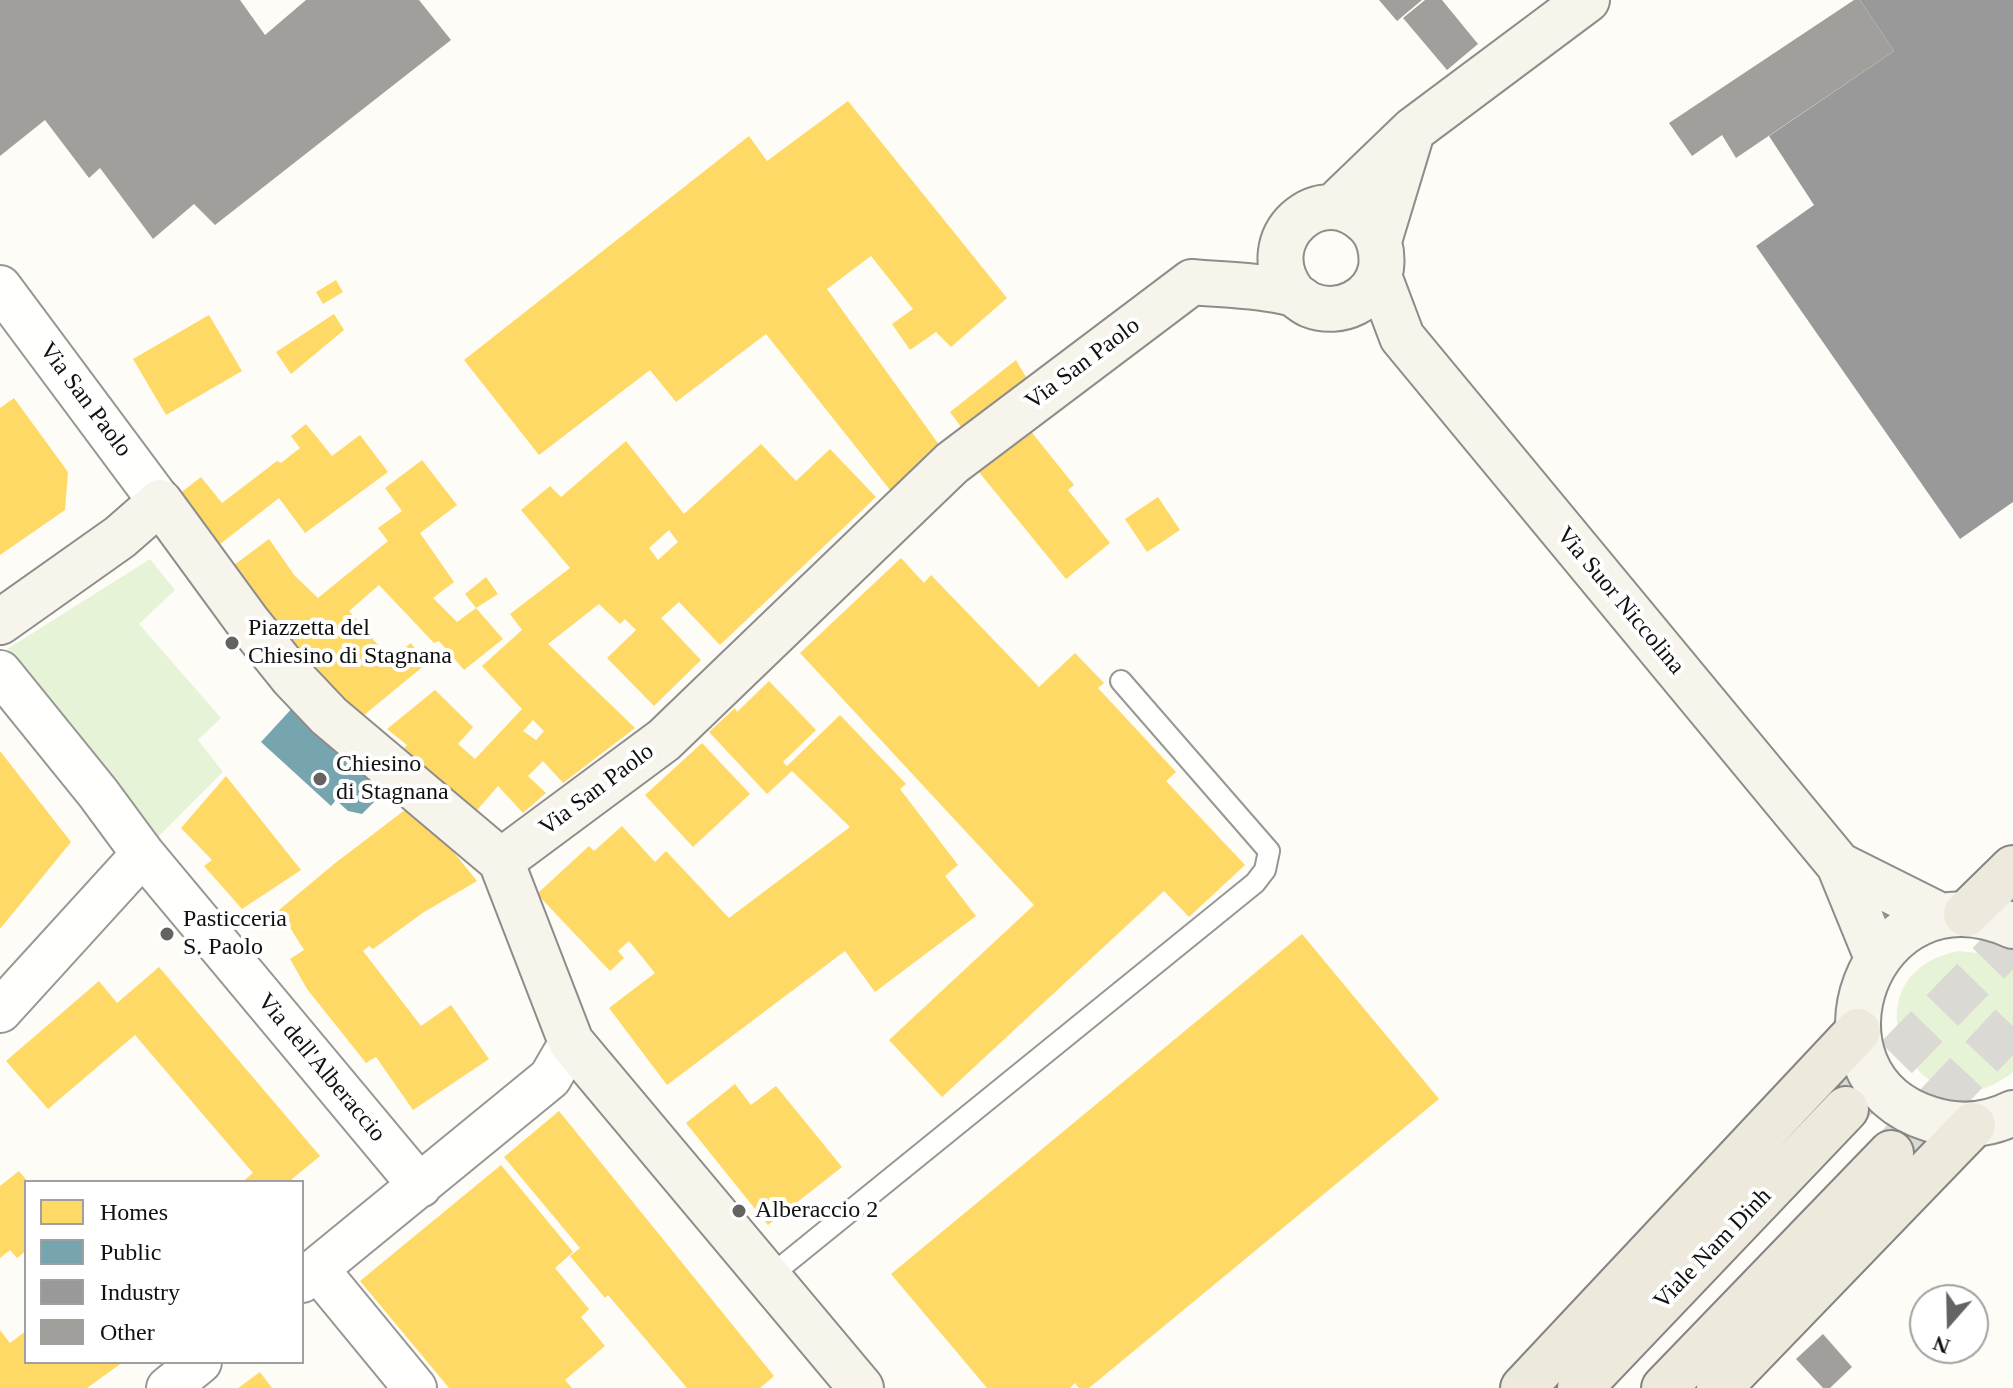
<!DOCTYPE html>
<html>
<head>
<meta charset="utf-8">
<style>
	body { margin:0 }
	#map { position:relative; width:2013px; height:1388px; overflow:hidden; background:#fdfcf7; font-family:"Times New Roman",serif }
	canvas { display:block }
	.legend { position:absolute; left:24px; top:1180px; width:280px; height:184px; box-sizing:border-box; background:#fff; border:2px solid #a0a0a0; margin:0; padding:10px 14px; list-style:none; font-size:24px; color:#111 }
	.legend li { display:flex; align-items:center; gap:16px; height:40px }
	.legend b { width:40px; border:2px solid #a0a0a0 }
	.north { position:absolute; left:1909px; top:1284px; width:80px; height:80px; box-sizing:border-box; background:#fff; border:2px solid #a0a0a0; border-radius:50%; rotate:200deg; font-size:22px; font-weight:700; line-height:32px; text-align:center; color:#111 }
	.north::after { content:''; display:block; margin:auto; width:28px; height:36px; background:#646362; clip-path:polygon(50% 0,100% 100%,50% 72%,0 100%) }
</style>
</head>
<body>
<div id="map">
<canvas width="2013" height="1388"></canvas>
<ul class="legend">
<li><b style="height:22px;background:#ffd966"></b>Homes</li>
<li><b style="height:22px;background:#76a5af"></b>Public</li>
<li><b style="height:22px;background:#999"></b>Industry</li>
<li><b style="height:22px;background:#a19f9c"></b>Other</li>
</ul>
<div class="north">N</div>
</div>
<script>
const context = document.querySelector('canvas').getContext('2d');
context.lineJoin = 'round';
function fillPath(path, color) { context.fillStyle = color; context.fill(path, 'evenodd'); }
function strokePath(path, color, width, dash) { context.strokeStyle = color; context.lineWidth = width; context.lineCap = dash ? 'butt' : 'round'; context.setLineDash(dash || []); context.stroke(path); }
function label(font, color, halo, rows, align = 'center') {
  context.font = font + ' "Times New Roman",serif'; context.lineWidth = 8; context.setLineDash([]); context.textBaseline = 'middle'; context.strokeStyle = halo; context.fillStyle = color; for (const [text, x, y, turn = 0] of rows) {
    context.save(); context.translate(x, y); context.rotate((+turn || 0) * Math.PI / 180); context.textAlign = isNaN(turn) ? turn : align; if (halo) context.strokeText(text, 0, 0); context.fillText(text, 0, 0); context.restore();
  }
}
fillPath(new Path2D(`
	M150,559L175,590L139,624L221,718L198,740L223,772L157,838L1,653Z
	M1959,951L1985,954L2013,970V1072C1918,1149 1836,974 1959,951Z`), '#e7f3d7');
fillPath(new Path2D(`
	M848,101L1007,298L951,347L936,332L910,350L892,324L913,309L871,256L827,289L945,453L894,495L766,334L676,402L650,370L539,455L464,360L749,136L767,161Z
	M336,280L343,292L323,304L316,292Z
	M334,314L344,330L291,374L276,352Z
	M209,315L242,371L166,415L133,359Z
	M1016,360L1030,384L966,434L950,412Z
	M14,398L68,472L65,510L0,555V408Z
	M1021,419L1074,485L1068,490L1110,543L1066,579L970,461Z
	M306,424L332,456L360,435L388,472L305,533L279,498L210,552L170,501L201,477L222,503L277,461L281,463L300,448L291,436Z
	M626,441L684,514L761,444L796,481L830,449L876,497L720,645L679,602L661,618L701,660L654,706L607,658L636,630L625,619L620,624L599,604L548,644L635,728L563,783L543,761L528,776L546,793L523,813L498,786L471,817L426,777L431,773L404,748L407,745L387,729L435,690L473,727L458,744L475,759L522,709L482,666L522,630L510,614L570,568L521,510L550,486L561,497ZM669,530L678,542L658,560L649,548ZM533,720L544,731L536,740L523,731Z
	M422,460L457,505L420,533L454,582L433,598L457,622L476,608L503,639L464,670L439,641L434,643L379,585L349,611L390,659L411,643L426,664L352,725L222,574L269,539L295,576L318,598L388,541L378,528L402,511L385,488Z
	M1158,497L1180,530L1147,552L1125,519Z
	M901,558L924,583L931,575L1039,687L1075,653L1104,683L1098,688L1176,772L1166,781L1245,865L1189,917L1164,891L942,1097L889,1040L1034,905L800,653Z
	M486,577L498,594L476,608L465,594Z
	M769,681L816,730L783,762L787,766L840,715L906,784L900,789L958,865L945,876L976,916L875,992L845,951L667,1085L609,1008L655,973L629,941L618,951L624,958L610,971L537,894L589,846L594,851L622,826L655,862L666,851L729,918L850,827L792,771L767,794L709,732L735,708L737,712Z
	M702,743L750,794L693,847L645,795Z
	M0,751L71,842L0,929Z
	M226,776L301,870L242,909L204,866L212,860L181,828Z
	M414,803L477,881L424,912L373,949L369,946L363,951L421,1026L451,1005L489,1059L413,1110L376,1057L366,1063L307,989L290,959L304,950L279,910L334,864Z
	M1302,934L1439,1099L1089,1388H1079L1075,1383L1070,1388H987L891,1274Z
	M159,967L320,1156L292,1179L295,1182H242L253,1173L135,1035L48,1109L6,1061L99,981L117,1003Z
	M735,1084L751,1105L776,1086L842,1167L768,1225L686,1123Z
	M559,1111L774,1376L760,1388H687L608,1295L605,1298L570,1256L580,1248L504,1157Z
	M501,1165L573,1252L555,1268L589,1309L581,1317L605,1346L565,1380L572,1388H449L360,1281Z
	M19,1171L28,1182H26V1251L17,1258L10,1250L0,1258V1186Z
	M0,1330L10,1343L26,1331V1362H123L87,1388H0Z
	M260,1372L272,1388H238Z`), '#ffd966');
fillPath(new Path2D(`
	M295,705L378,781L382,794L362,814L348,811L336,800L331,806L261,742Z`), '#76a5af');
fillPath(new Path2D(`
	M1860,0H2013V502L1960,539L1756,246L1814,205L1769,136L1894,51Z`), '#999');
fillPath(new Path2D(`
	M0,0H240L265,35L306,0H419L451,40L215,225L194,204L153,239L100,168L89,178L45,120L0,156Z
	M1379,0H1422L1397,21Z
	M1425,0H1442L1478,44L1447,70L1403,18Z
	M1854,0H1860L1894,51L1736,158L1722,135L1692,156L1669,123Z
	M1823,1334L1852,1367L1830,1388H1823L1796,1359Z`), '#a19f9c');
strokePath(new Path2D(`
	M1850,1105L2013,938
	M1891,1153L2013,1023`), '#dad9d4', 44, [44, 22]);
const lane = new Path2D(`
	M769,1277L1255,883L1265,870L1269,851L1121,681`);
const street = new Path2D(`
	M0,287L160,502
	M0,672L98,793L143,854L420,1186
	M0,1011L143,854
	M317,1269L415,1388
	M302,1281L550,1078L571,1042
	M168,1388L200,1362`);
const secondary = new Path2D(`
	M1333,207L1413,130L1587,0
	M1379,241L1412,132
	M1379,276L1402,337L1839,865L1877,958
	M0,622L120,537L160,502L247,621L292,677L329,716L501,861L571,1042L861,1388
	M501,861L664,740L952,463L1192,282C1224,285 1259,285 1290,293C1297,295 1303,302 1310,305C1340,317 1375,300 1381,268C1383,252 1379,234 1367,223C1321,177 1252,239 1293,293
	M1839,865L1941,916
	M2013,926C1867,862 1794,1077 1930,1119C1958,1128 1987,1126 2013,1113`);
const primary = new Path2D(`
	M1966,914L2013,868
	M1523,1388L1858,1031
	M1580,1388L1846,1109
	M1664,1388L1891,1153
	M1719,1388L1973,1125`);
strokePath(lane, '#979795', 24);
strokePath(street, '#979795', 46);
strokePath(secondary, '#8e8d8b', 48);
strokePath(primary, '#858482', 48);
strokePath(lane, '#fffffe', 20);
strokePath(street, '#fffffe', 42);
strokePath(secondary, '#f6f4eb', 44);
strokePath(primary, '#ede9dc', 44);
for (const [x, y, r, color] of [
	[232,643,8,"#646362"],
	[320,779,8,"#646362"],
	[167,934,8,"#646362"],
	[739,1211,8,"#646362"]
]) { const dot = new Path2D(); dot.arc(x, y, r, 0, 2 * Math.PI); context.fillStyle = color; context.fill(dot); strokePath(dot, '#fff', 3); }
label('24px', '#111', '#fff', [
	["Via San Paolo",1083,364,-37],
	["Via San Paolo",85,400,53],
	["Via Suor Niccolina",1620,601,50],
	["Via San Paolo",597,790,-37],
	["Via dell'Alberaccio",321,1068,50],
	["Viale Nam Dinh",1713,1249,-46]
]);
label('24px', '#111', '#fff', [
	["Piazzetta del",248,629],
	["Chiesino di Stagnana",248,657],
	["Chiesino",336,765],
	["di Stagnana",336,793],
	["Pasticceria",183,920],
	["S. Paolo",183,948],
	["Alberaccio 2",755,1211]
], 'left');
</script>
</body>
</html>
